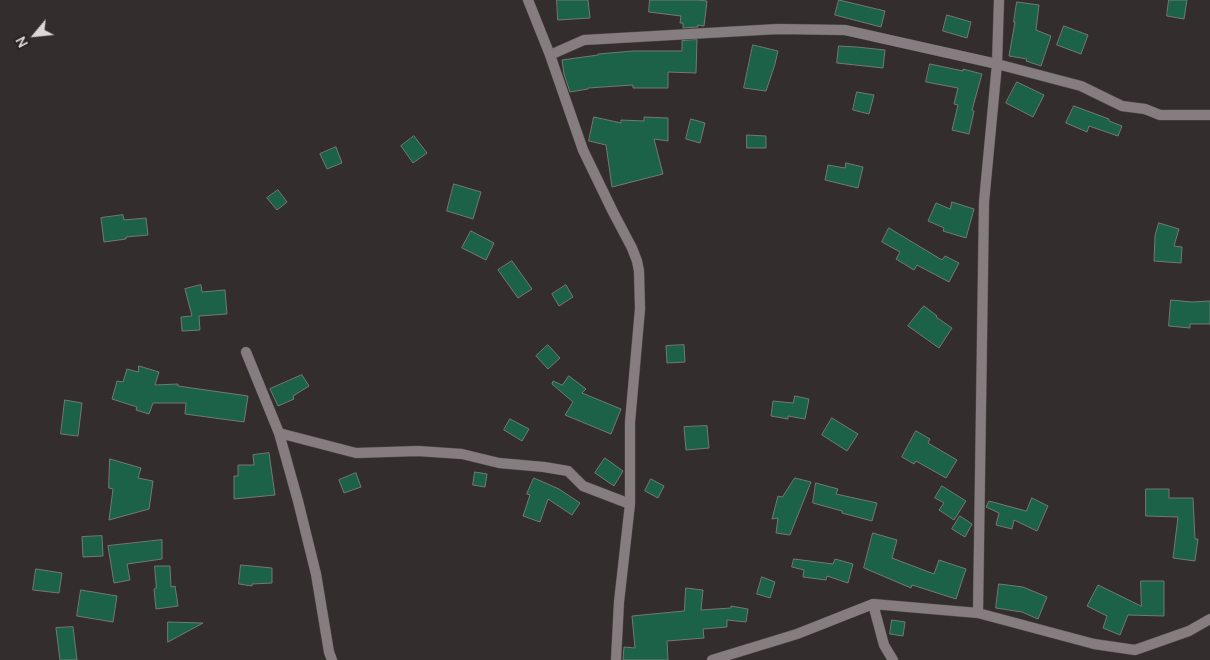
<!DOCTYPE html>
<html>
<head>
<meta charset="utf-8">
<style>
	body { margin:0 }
	#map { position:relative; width:1210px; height:660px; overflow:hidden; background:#342d2e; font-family:Manrope,sans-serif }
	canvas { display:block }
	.north { position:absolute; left:10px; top:10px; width:50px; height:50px; -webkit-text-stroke:4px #2a2325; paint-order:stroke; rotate:242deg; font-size:14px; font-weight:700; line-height:20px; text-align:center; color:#dcd8d9 }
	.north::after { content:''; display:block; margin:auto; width:18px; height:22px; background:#dcd8d9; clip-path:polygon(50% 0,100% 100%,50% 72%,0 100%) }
</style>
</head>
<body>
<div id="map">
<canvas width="1210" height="660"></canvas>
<div class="north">N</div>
</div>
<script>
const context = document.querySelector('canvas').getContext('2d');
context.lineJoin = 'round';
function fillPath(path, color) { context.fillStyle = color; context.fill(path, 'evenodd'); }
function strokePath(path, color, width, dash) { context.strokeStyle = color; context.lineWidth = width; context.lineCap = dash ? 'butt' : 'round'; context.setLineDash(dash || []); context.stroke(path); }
const building = new Path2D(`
	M557,0H588L590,18L558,20Z
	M650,0H697L707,1L704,26L698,25V27L683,28V23H680L681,16L649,12Z
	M839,0L885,11L881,27L835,15Z
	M1169,0H1187L1184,19L1167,16Z
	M1017,2L1039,5L1036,30L1051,36L1041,66L1026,61L1027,59L1009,56L1015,22H1014Z
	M947,15L971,22L967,38L943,31Z
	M1064,26L1088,35L1081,54L1057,45Z
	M697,40L696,73L668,72V88H633V85L588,88V89L570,92L564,74L562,60L598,55V54L633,51H682V41Z
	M753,45L778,51L775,64L766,91L744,88Z
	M839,46L857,47L885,50L883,68L837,63Z
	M930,64L963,71V69L982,74L972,110L974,111L969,134L952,130L958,105L954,104L958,88L926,82Z
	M1017,82L1044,95L1033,117L1006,103Z
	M857,92L874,95L869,114L853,110Z
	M1074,106L1109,119V121L1122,126L1118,136L1089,126L1087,132L1066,123Z
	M594,117L621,123V120L644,121V117L668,118V141L654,139L663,174L612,187L606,145L589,141Z
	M691,119L705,123L700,143L686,139Z
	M747,135L766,136V148H747Z
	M414,136L427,153L413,163L401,146Z
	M336,147L342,163L327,169L320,154Z
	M846,163L863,167L858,188L825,180L828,165L845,168Z
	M454,184L481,192L473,219L447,211Z
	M278,190L287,202L277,210L267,198Z
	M952,202L974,209L966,238L943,231L944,228L928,221L936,203L950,209Z
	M123,215L124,220L146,218L148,235L126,237V239L104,242L101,218Z
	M1159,223L1179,229L1174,246L1182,247L1181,263L1154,261L1155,236Z
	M889,228L942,260L945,256L959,263L949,282L917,265L914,270L896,259L900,252L882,242Z
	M471,231L494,243L486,260L462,248Z
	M512,261L532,289L518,298L498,270Z
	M201,285L202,292L225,290L227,314L199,316L200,330L182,331L181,317L192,316L185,289Z
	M566,285L573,297L559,306L552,294Z
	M1171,300L1192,302L1210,301V324H1190V328L1169,326Z
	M924,306L937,316L936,317L952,328L939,348L908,326Z
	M548,345L560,358L548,369L536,356Z
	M684,345L685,362L667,363L666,346Z
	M139,366L159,372L155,385L178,384V386L248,396L244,422L185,414L186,403H153L149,414L136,410L137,407L112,399L117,381L123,382L127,369L138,372Z
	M302,375L309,386L293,396L294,399L278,406L270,389Z
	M569,376L586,389L582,393L621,409L611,434L565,415L573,402L552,384L553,381L562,385Z
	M795,396L809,399L805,419L788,416V419L771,416L773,401L793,403Z
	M65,400L82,403L78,436L61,434Z
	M832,418L858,434L847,451L822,435Z
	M510,419L529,429L522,441L504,430Z
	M707,426L709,448L686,450L684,427Z
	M916,431L930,439L928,443L957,460L946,478L916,461L914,464L902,457Z
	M269,453L275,495L234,499V476H238V465H254L253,455Z
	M605,458L623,471L614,486L595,473Z
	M110,459L141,468L138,478L153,481L149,509L109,520L113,489L109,488Z
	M475,472L487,474L485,487L473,485Z
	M356,473L361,487L344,493L339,480Z
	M534,478L559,489L580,503L572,515L548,499L540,522L523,516L530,495L527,494Z
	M795,478L811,482L790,535L776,533L778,518L772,519L778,496L782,497Z
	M651,479L664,486L658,498L645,491Z
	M816,483L838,489L836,494L877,503L872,521L842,513V511L813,503Z
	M942,486L966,501L954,520L939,510L944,503L935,498Z
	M1146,489H1169V498H1193L1195,539H1198L1195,561L1173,558L1178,517L1146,516Z
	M1032,498L1048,506L1037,531L1014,520L1012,529L996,525L999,513L986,507L989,501L1026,511Z
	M960,516L972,524L965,537L952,529Z
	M873,533L897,540L892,558L934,574L939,560L966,569L956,599L912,585L911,588L864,568Z
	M102,536L103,556L83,557L82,537Z
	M162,540V559L127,564L130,580L114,583L108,546Z
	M794,559L833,564L835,559L853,564L848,583L827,576L826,580L803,577L804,570L792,567Z
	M241,565L272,568V583L252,584V586L239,584Z
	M155,566H170L171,587L175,586L178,606L156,609L154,589L156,588Z
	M36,569L62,573L59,593L33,590Z
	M762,577L775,582L770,598L757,594Z
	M1141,581H1164V616L1128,615L1120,635L1103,628L1107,616L1087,606L1098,585L1141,606Z
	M999,584L1023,587L1047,597L1038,619L1022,612L996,608Z
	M686,588L703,590L701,610L731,608V606L748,609L746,622L727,620V627L703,629L704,638L667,641L668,660H623L624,647L635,648L632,616L684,611Z
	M81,590L117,596L113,622L77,616Z
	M892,620L905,622L903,636L890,634Z
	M168,622L203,623L168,642Z
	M73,627L77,660H60L56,628Z`);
fillPath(building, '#1c6249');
strokePath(building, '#727975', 1);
const street = new Path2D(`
	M528,0L550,55L583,150L613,212L632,248L637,261L639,271L640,309L630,422V504L619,602L616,660
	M550,55L584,40L778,29L845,30L997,64L1081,86L1122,106L1145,109L1160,115H1210
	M246,352L279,433L298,501L316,574L329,652L332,660
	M279,433L356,453L418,451L462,454L499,463L544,467L568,471L583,486L630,504
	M873,604L884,645L893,660
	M978,613L984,202L997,64L999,0
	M712,660L797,634L873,604L978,613L1094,644L1135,650L1189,631L1210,619`);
strokePath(street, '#514c4d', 11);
strokePath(street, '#857d7f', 10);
</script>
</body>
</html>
